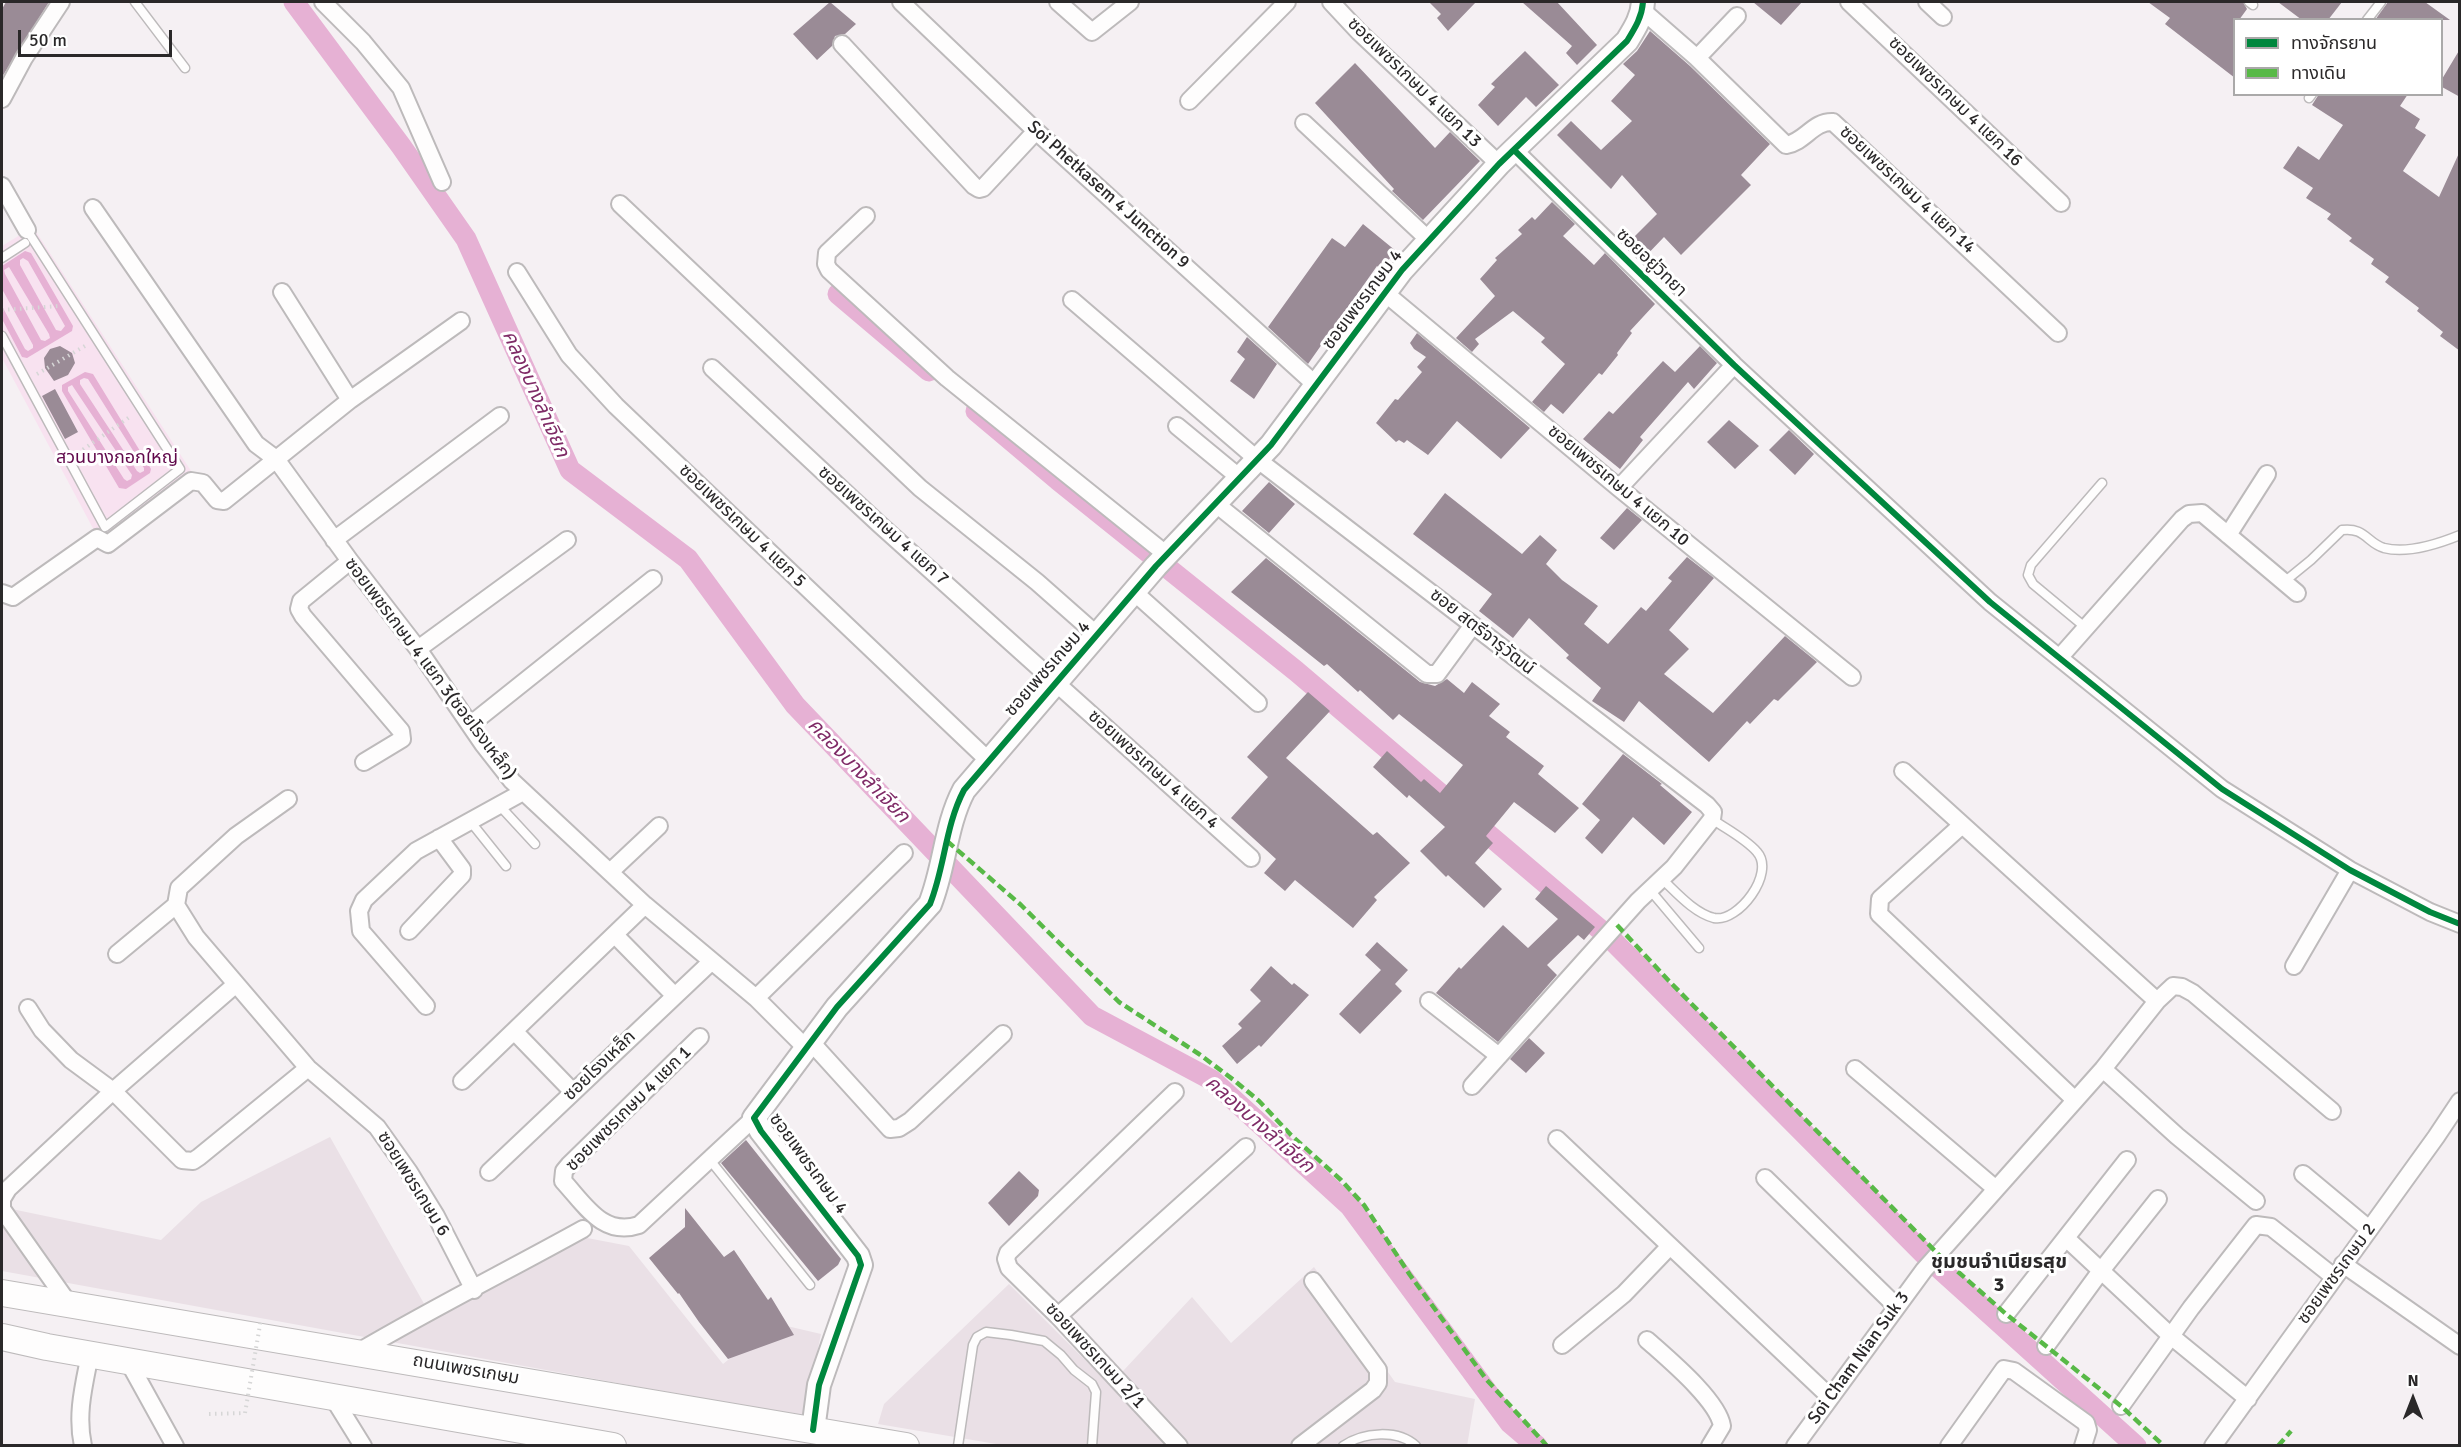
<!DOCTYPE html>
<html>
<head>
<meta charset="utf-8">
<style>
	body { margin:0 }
	#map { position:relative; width:2461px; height:1447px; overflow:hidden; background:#f5f0f3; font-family:Signika,"Noto Sans Thai",sans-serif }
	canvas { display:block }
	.frame { position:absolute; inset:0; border:3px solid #2a2829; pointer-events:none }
	.legend { position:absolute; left:2233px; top:18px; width:210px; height:78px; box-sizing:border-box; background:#fff; border:2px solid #aaa9a9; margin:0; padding:8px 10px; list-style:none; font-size:18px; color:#2a2829 }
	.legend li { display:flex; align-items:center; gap:12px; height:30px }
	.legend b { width:30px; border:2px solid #aaa9a9 }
	.north { position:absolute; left:2383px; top:1369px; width:60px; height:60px; -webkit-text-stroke:4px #fff; paint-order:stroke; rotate:0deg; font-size:16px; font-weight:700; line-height:24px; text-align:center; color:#2a2829 }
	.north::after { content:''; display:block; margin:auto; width:21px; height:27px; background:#2a2829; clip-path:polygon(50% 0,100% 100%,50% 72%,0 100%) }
	.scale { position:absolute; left:18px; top:30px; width:154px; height:27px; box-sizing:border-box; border:3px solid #2a2829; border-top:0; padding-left:8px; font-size:18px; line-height:21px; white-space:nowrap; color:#2a2829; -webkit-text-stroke:4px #fff; paint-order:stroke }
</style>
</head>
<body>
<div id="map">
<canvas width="2461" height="1447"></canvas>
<div class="frame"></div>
<ul class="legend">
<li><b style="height:8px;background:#00873e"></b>ทางจักรยาน</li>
<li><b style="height:8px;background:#58b947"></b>ทางเดิน</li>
</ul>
<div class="north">N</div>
<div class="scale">50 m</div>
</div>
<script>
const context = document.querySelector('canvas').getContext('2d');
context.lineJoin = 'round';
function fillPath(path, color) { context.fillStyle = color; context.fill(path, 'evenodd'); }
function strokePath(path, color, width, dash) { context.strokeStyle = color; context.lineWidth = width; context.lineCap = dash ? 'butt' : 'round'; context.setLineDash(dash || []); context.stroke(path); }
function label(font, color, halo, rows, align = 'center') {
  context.font = font + ' Signika,"Noto Sans Thai",sans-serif'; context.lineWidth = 6; context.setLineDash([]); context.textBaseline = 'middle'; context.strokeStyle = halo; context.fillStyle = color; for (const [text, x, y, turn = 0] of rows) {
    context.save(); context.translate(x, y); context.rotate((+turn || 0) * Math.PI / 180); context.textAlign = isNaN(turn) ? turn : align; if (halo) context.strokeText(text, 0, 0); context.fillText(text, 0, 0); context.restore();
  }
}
fillPath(new Path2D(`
	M330,1137L431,1316L582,1237L629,1246L723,1364L774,1323L821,1334L804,1417L2,1271V1207L161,1240L201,1202Z
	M1314,1267L1395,1382L1475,1399L1467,1446H1008L878,1424L884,1404L1009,1284L1110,1385L1192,1297L1231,1343Z`), '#eae0e6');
fillPath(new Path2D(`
	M33,227L193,474L109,537L96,534L2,358V246Z`), '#f8e2f0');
fillPath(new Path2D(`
	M25,251L31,253L73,326L72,331L27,358L22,357L2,319V306L25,349L28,351L33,348V345L2,289V266ZM23,258L28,261L65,326L61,331L56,330L20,265V260ZM9,267L49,334L50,338L45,341L41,340L5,274L4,270Z
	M85,372L93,374L151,469L150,473L126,489L119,488L62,391V385ZM84,378L88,379L144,468V471L140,473L137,471L80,384V380ZM72,385L132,475L131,479L127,481L124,479L68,391V387Z`), '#e6b1d4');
strokePath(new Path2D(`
	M294,2L401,146L466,239L570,470L688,559L795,705L1092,1016L1212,1080L1350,1206L1510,1423L1537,1446
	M838,294L929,371
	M976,411L1058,480L1296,671L1610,938L1931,1261L2136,1446`), '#e6b1d4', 21);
fillPath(new Path2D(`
	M6,2H49L2,77V9Z
	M830,2L856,24L845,34L835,36L832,46L817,60L793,34Z
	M1429,2H1476L1448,31L1437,18L1441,14Z
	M1522,2H1557L1597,45L1577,65L1566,53L1572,46Z
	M1753,2H1802L1781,25Z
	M2148,2H2243L2247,9L2239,20H2235V78L2165,24L2170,18Z
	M2278,2H2342L2328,20H2302Z
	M2388,2H2425L2450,20H2375Z
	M1650,31L1690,66L1770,144L1741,175L1751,185L1681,255L1664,237L1642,260L1626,245L1657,214L1622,175L1611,189L1557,135L1571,121L1601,150L1632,121L1611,101L1635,75L1623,64L1637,51Z
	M2460,49V97L2442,87V79Z
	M1525,51L1559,85L1536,107L1526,97L1498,126L1478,105L1495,87L1491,84Z
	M1355,63L1435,148L1450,132L1480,161L1423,220L1392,191L1394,189L1315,103Z
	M2319,94H2408L2400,106L2420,119L2415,128L2426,135L2403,171L2439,197L2460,151V351L2440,336L2443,332L2417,311L2419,308L2385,282L2389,277L2371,264L2374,259L2349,241L2352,238L2327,219L2331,214L2306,198L2313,188L2283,168L2298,146L2319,160L2343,125L2312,105Z
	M1552,202L1575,224L1563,236L1594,265L1605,253L1655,304L1630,331L1632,333L1617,353L1618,355L1602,375L1599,373L1563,414L1551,404L1544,412L1532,402L1565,364L1541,342L1545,338L1513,311L1475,339L1479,344L1472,352L1456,338L1495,296L1480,279L1497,260L1495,258L1522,234L1518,230L1532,217L1535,220Z
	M1363,224L1396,251L1381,269L1377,266L1308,364L1268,327L1332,238L1345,247Z
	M1417,333L1530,428L1501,459L1457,421L1428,455L1407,440L1404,443L1399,440L1396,442L1376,423L1395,399L1398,400L1422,372L1417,367L1426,357L1414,349L1410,343Z
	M1247,337L1277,364L1254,399L1230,381L1245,359L1237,352Z
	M60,346L72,353L75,363L68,375L54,381L45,368L44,358L50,349Z
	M1700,346L1717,363L1694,389L1688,382L1640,437L1643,440L1620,469L1583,439L1609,411L1613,414L1663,361L1675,372Z
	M55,389L78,432L65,439L42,396Z
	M1729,420L1759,446L1735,469L1707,442Z
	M1789,430L1814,454L1795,475L1769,450Z
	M1269,482L1295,504L1269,533L1242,511Z
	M1445,493L1522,554L1540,535L1557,550L1546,564L1562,580L1598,606L1584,624L1608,644L1641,607L1646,611L1672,581L1668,578L1687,557L1714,578L1669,630L1689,649L1664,674L1713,713L1785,636L1817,662L1778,701L1774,699L1750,724L1747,721L1709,762L1639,701L1624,722L1592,701L1601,688L1566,658L1569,655L1529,618L1513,638L1479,611L1492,594L1413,534Z
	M1627,508L1642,520L1614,550L1600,538Z
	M1266,558L1420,682L1435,686L1447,679L1464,693L1472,682L1500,704L1489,716L1510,732L1506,737L1544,766L1538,774L1579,808L1555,833L1514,802L1486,836L1493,843L1475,863L1502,889L1484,908L1448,875L1446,877L1420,851L1445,827L1409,795L1407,798L1373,767L1387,751L1421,782L1424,779L1440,793L1463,765L1399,714L1393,720L1360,690L1358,692L1327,664L1324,666L1231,592Z
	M1308,692L1330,711L1286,758L1373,835L1377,832L1410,863L1374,897L1377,900L1353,928L1295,880L1285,891L1264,873L1276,859L1231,818L1268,777L1247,757Z
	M1623,754L1662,784L1660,785L1692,812L1664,845L1633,817L1602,854L1585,838L1600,820L1582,804Z
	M1546,886L1595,927L1584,940L1578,935L1547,965L1557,975L1498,1042L1436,993L1459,967L1461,969L1503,925L1528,948L1558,919L1535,899Z
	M1377,942L1408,970L1395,984L1402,991L1360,1034L1339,1014L1381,970L1365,955Z
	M1271,966L1292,985L1294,983L1309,995L1261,1047L1259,1045L1237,1064L1222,1046L1242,1028L1238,1024L1261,1001L1250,990Z
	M1529,1038L1545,1053L1526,1073L1510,1059Z
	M746,1140L841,1259L838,1265L818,1281L721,1163Z
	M1019,1171L1039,1190L1038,1196L1009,1226L988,1203Z
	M685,1208L724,1257L734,1250L768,1300L771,1297L794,1335L728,1359L699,1322L679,1293L678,1294L649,1258L685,1227Z`), '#9a8b96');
const lane = new Path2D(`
	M135,2L185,68
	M2249,2L2253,5
	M2367,20L2381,2
	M2309,98L2312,94
	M2,258L25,243
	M2,336L105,527L180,469L27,230
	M2284,582L2311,560L2342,530C2365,527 2367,543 2384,548C2408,554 2438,544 2460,535
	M2086,628L2033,584L2028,575L2031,565L2102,483
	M499,805L535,844
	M470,821L506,866
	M1662,879C1676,892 1694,913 1714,918C1738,923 1776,873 1757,852C1746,839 1726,829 1712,819
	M1650,890L1699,948
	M710,1160L810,1285
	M958,1446L973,1345L977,1337L986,1332L1011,1335L1044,1341L1061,1355L1074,1370L1092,1384L1096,1392L1092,1446
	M1343,1446C1363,1432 1398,1429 1416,1446`);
const street = new Path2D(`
	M323,2L363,42L401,88L442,182
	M901,2L1036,131L1317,386
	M1058,2L1092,32L1130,2
	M1331,2L1359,32L1499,164
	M1849,2L2061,203
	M1927,2L1943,17
	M1642,10L1697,58L1786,145C1805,142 1813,121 1833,122L2058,333
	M842,44L974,186L979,189L983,188L1036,131
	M1697,58L1737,16
	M2,99L24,58L61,2
	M1189,101L1287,2
	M1304,123L1429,240
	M1514,150L1734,365L1990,602L2222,789L2350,870L2430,912L2460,924
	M2,186L27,230
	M620,204L920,488L1037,582L1097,635
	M93,208L256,444L276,459L350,561L418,649L483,744L512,781L645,905L756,998L807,1049
	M866,216L827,253L826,264L829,270L947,378L1167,555
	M517,272L569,355L616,406L989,761
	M282,292L350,400
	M1385,293L1619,488L1852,677
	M1072,300L1258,460L1707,805L1713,812L1712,819L1674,867L1638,901L1472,1086
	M712,368L879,524L1251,858
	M1177,426L1240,478
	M1619,488L1734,365
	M1216,504L1427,674H1437L1473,625
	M2228,535L2267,474
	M334,540L500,416
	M350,561L301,601L299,609L303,616L401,731L402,739L364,762
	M1134,592L1258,703
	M2,593L13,597L97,538L108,544L191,481L203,483L217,500L224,501L350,400L461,321
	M418,649L567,540
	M2060,657L2182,519L2189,514L2202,513L2297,593
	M470,725L653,579
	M1903,771L2157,1001
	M288,799L236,836L179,888L176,905L196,937L308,1068L377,1127L409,1172L436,1216L474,1290
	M1962,825L1880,899L1879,914L2075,1100
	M610,872L659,826
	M409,931L462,875V869L439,838
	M615,935L674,995
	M117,954L176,905
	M2294,966L2350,870
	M756,998L904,853
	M1429,1001L1499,1056
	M426,1006L361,931L359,911L364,900L416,851L523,792
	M28,1008L42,1030L71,1060L113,1091L182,1160L193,1161L199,1157L308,1068
	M514,1031L573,1092
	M700,1037L569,1165L564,1171L563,1181C585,1205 603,1237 639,1225L754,1118
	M811,1042L890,1129L899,1128L910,1121L1003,1034
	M1855,1069L1996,1189
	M2103,1069L2177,1136L2256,1201
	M462,1081L645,905
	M1175,1092L1008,1253L1006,1259L1009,1268L1058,1316L1179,1446
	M1557,1139L1830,1397
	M489,1172L712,961
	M2303,1174L2369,1229
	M1765,1178L1897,1307
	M2066,1238L2171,1336L2248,1399
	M2343,1264L2460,1346
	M69,1304L2,1209V1199L8,1189L113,1091L235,985
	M2006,1314L2127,1160
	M1058,1316L1246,1147
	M1647,1340C1667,1358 1718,1400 1722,1426L1710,1446
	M1562,1345L1624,1294L1670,1246
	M2046,1346L2100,1272L2158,1199
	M360,1351C433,1308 509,1270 583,1229
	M128,1361L175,1446
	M332,1396L363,1446
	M2121,1406L2191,1308L2256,1225L2271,1227L2334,1277
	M83,1446C76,1414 84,1385 90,1354
	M1300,1446L1373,1390L1378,1383V1370L1313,1281
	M1795,1446L1924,1270L2103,1069L2157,1001L2173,986L2182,987L2193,993L2332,1111
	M1949,1446L2004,1369L2014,1371L2086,1423L2088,1430L2083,1446
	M2213,1446L2436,1137L2460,1101`);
const secondary = new Path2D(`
	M813,1430L819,1385L861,1265L858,1256L761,1131L754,1118L837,1007L930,904C945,867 945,826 964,790L1156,566L1271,445L1402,270L1499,164L1627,41C1635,28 1642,17 1643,2`);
const primary = new Path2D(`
	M2,1293L906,1446
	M2,1337L47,1347L613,1446`);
strokePath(lane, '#bdbabb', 11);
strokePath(street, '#bdbabb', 20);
strokePath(secondary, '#bdbabb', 26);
strokePath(primary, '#bdbabb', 28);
strokePath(new Path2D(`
	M2,310L59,306
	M37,374L85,346
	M78,453L131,416
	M209,1414L245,1413`), '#d6d6d6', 4, [1.5, 4.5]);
strokePath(lane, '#fefdfd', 8);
strokePath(street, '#fefdfd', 16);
strokePath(secondary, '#fefdfd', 22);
strokePath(primary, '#fefdfd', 26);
strokePath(new Path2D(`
	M245,1413L261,1319`), '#d6d6d6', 4, [1.5, 4.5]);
strokePath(new Path2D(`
	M947,841L1021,905L1119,1002L1199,1054L1235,1081L1259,1101L1291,1135L1341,1180L1364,1205L1410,1275L1486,1379L1547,1446
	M1617,925L1669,981L1939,1255L2006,1314L2121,1406L2164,1446
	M2278,1446L2291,1431`), '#58b947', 4.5, [9, 4.5]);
strokePath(new Path2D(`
	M1514,150L1734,365L1990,602L2222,789L2350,870L2430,912L2460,924
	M813,1430L819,1385L861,1265L858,1256L761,1131L754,1118L837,1007L930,904C945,867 945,826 964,790L1156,566L1271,445L1402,270L1499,164L1627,41C1635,28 1642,17 1643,2`), '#00873e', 6);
label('18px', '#2a2829', '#fff', [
	["ซอยเพชรเกษม 4 แยก 13",1414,83,44],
	["ซอยเพชรเกษม 4 แยก 16",1955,102,44],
	["ซอยเพชรเกษม 4 แยก 14",1907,190,43],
	["Soi Phetkasem 4 Junction 9",1108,195,42],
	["ซอยอยู่วิทยา",1651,263,44],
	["ซอยเพชรเกษม 4",1363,300,-53],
	["ซอยเพชรเกษม 4 แยก 10",1618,486,40],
	["ซอยเพชรเกษม 4 แยก 5",742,526,44],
	["ซอยเพชรเกษม 4 แยก 7",883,526,42],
	["ซอย สตรีจารุวัฒน์",1482,632,38],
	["ซอยเพชรเกษม 4 แยก 3(ซอยโรงเหล็ก)",430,669,53],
	["ซอยเพชรเกษม 4",1048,669,-49],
	["ซอยเพชรเกษม 4 แยก 4",1153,770,42],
	["ซอยโรงเหล็ก",600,1066,-44],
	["ซอยเพชรเกษม 4 แยก 1",629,1109,-45],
	["ซอยเพชรเกษม 4",808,1164,54],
	["ซอยเพชรเกษม 6",413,1184,58],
	["ซอยเพชรเกษม 2",2337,1274,-54],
	["ซอยเพชรเกษม 2/1",1095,1356,47],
	["Soi Cham Nian Suk 3",1859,1358,-54],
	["ถนนเพชรเกษม",466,1370,10]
]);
label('18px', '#60084b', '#fff', [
	["สวนบางกอกใหญ่",117,458]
]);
label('italic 20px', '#7f2b67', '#fff', [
	["คลองบางลำเจียก",535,394,66],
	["คลองบางลำเจียก",858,771,46],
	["คลองบางลำเจียก",1259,1125,41]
]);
label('bold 20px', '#2a2829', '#fff', [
	["ชุมชนจำเนียรสุข",1999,1263],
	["3",1999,1286]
]);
</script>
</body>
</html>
